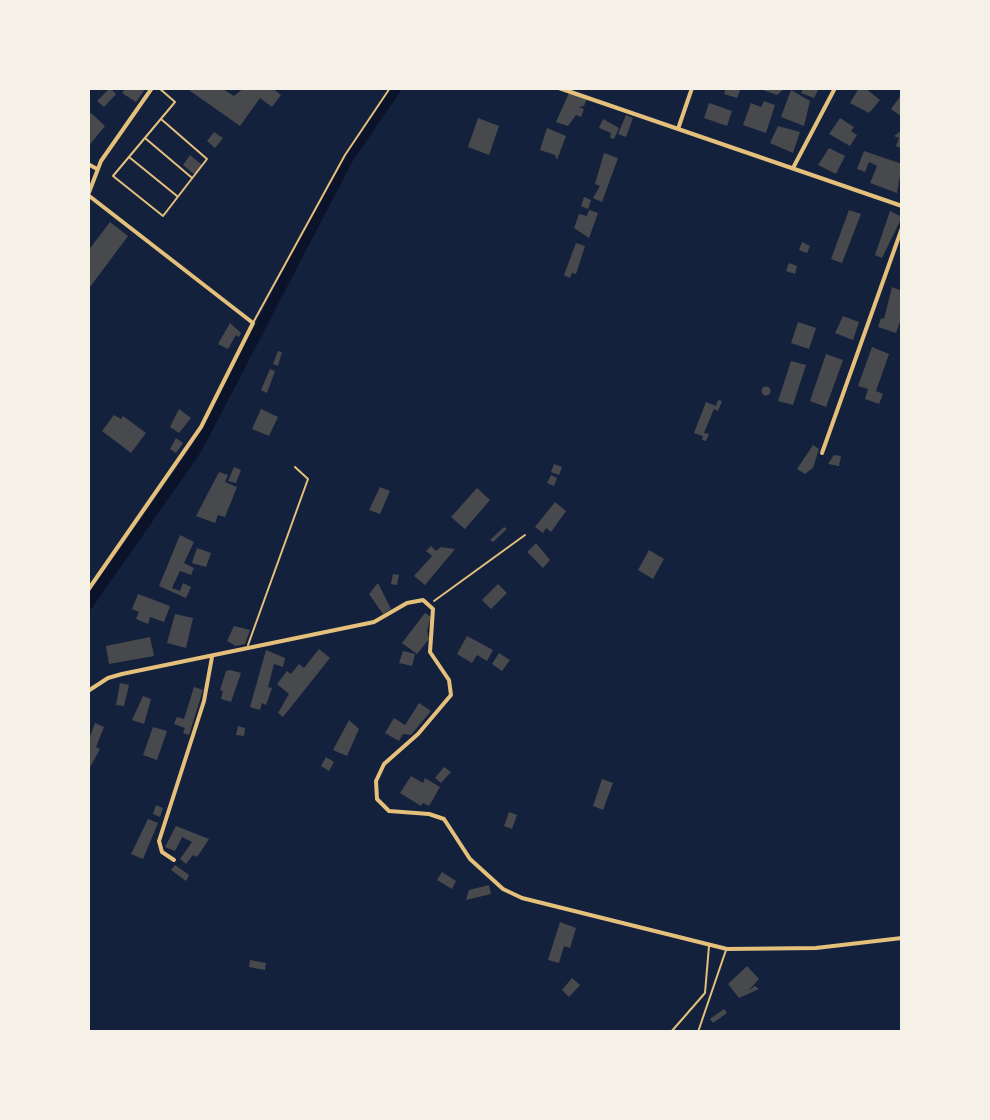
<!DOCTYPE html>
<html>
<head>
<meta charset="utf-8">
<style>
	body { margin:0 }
	#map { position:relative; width:990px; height:1120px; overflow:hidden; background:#14213d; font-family:Figtree,sans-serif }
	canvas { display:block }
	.frame { position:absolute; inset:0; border:90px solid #f6f1e7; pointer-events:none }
</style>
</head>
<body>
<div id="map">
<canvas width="990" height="1120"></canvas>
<div class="frame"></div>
</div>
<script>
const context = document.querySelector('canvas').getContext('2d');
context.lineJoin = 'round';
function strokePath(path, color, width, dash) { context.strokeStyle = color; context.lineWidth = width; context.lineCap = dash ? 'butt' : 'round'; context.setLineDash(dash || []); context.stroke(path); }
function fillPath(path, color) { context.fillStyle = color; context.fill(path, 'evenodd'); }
strokePath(new Path2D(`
	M88,604L197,448L347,160L396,88`), '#0b132b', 11);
fillPath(new Path2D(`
	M110,88L116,94L104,107L97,101Z
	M126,88H146L136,102L122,93Z
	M186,88H221L234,96L244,88H272L281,95L272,107L260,98L240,126Z
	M726,88H741L737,98L724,94Z
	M757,88H785L777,95Z
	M803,88H819L814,98L801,93Z
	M859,88H865L880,100L869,113L850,103Z
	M791,90L810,101L804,126L781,117Z
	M569,93L587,99L584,106L579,107L584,109L581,117L576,115L568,126L556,122Z
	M902,94V117L891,109Z
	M764,101L775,105L766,133L743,125L751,103L761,107Z
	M709,103L732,111L727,126L704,118Z
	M91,113L105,126L88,147V116Z
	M626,115L633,118L626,137L618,134Z
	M478,118L499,126L489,155L468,147Z
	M840,118L854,127L851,131L857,135L850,146L829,134Z
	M603,119L619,128L614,139L610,138L611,133L599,128Z
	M778,126L800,132L793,153L770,143Z
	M547,128L566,136L557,160L555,155L540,150Z
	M902,130V149L896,146L899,138L894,136Z
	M214,132L223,138L215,148L207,141Z
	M829,148L845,156L836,174L818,165Z
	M864,151L902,164L897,193L870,183L877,166L869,162L865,172L857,169Z
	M604,153L618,158L602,202L593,198L600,186L595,184Z
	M190,155L202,165L195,175L183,165Z
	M584,197L591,200L588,209L581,206Z
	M589,210L598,213L589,238L574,228L579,214L587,216Z
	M849,210L861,214L842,263L831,259Z
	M890,211L902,217L882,258L875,255Z
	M110,222L128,236L90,287L88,251Z
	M802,242L810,246L807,253L799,250Z
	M576,243L585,246L576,274L572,273L570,278L564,275Z
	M789,263L797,266L795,274L786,271Z
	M892,287L902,291V316L896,333L878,327L881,318L884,319Z
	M843,316L859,322L853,340L835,333Z
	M798,322L816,328L809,349L791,343Z
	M230,323L241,333L239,337L236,335L228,349L218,344Z
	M872,347L889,354L876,391L883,394L879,404L865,399L868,389L858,386Z
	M278,351L282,352L278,366L273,364Z
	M826,354L843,360L826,407L810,401Z
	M791,361L806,365L793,405L778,401Z
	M270,369L275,371L267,393L261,390Z
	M761.5 391a4.5 4.5 0 1 1 9 0a4.5 4.5 0 1 1-9 0Z
	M718,400L722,401L718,411L714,409L704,433L709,434L706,441L702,440L703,436L694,433L706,402L716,406Z
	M179,409L191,418L179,433L170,427Z
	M261,409L278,417L269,436L252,429Z
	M114,415L121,419L123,416L146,433L131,453L102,431Z
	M176,438L183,443L176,453L170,449Z
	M813,445L819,449L813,468L805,474L797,469Z
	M834,455L841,456L839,466L828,464Z
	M554,464L562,467L559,475L551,472Z
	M234,467L241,470L236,483L228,481Z
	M219,472L228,475L225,482L237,487L225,517L218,515L215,523L196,516Z
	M551,475L557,478L554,486L547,483Z
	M380,487L390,491L380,514L369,510Z
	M477,488L490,500L465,529L451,517Z
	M555,502L566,511L551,532L546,528L543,533L535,527Z
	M504,527L507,529L493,542L490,540Z
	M180,535L194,542L184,563L194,568L191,575L180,571L172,588L180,591L183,583L191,587L186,598L159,586Z
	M536,543L550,560L543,568L527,552Z
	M431,546L436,551L441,547L455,549L425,585L414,576L432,556L426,551Z
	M197,548L211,553L206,567L192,563Z
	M649,550L664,559L653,579L638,570Z
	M393,574L399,575L397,585L391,584Z
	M378,583L391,609L383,614L369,594Z
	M498,584L507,593L491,609L482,600Z
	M138,594L170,606L164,622L150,617L148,624L136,619L139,612L132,609Z
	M425,613L431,617L427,631L429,639L417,654L402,643Z
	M175,614L193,618L186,648L167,643Z
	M234,626L250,630L245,644L236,646L227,641Z
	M467,636L493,650L487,661L477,655L472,663L457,654Z
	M150,637L154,656L109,664L106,646Z
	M319,649L330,658L283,717L278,713L289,694L277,684L287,671L291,674L299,664L304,668Z
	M266,650L285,658L283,667L274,664L268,687L272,688L266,705L262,703L260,710L250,707Z
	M403,651L415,654L412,666L399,663Z
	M499,653L510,660L502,671L492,664Z
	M230,670L241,673L231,702L221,699L223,691L220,690L226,671Z
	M120,683L129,685L124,706L116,705Z
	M194,687L203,690L189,735L183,733L185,728L174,724L177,717L184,719Z
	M143,696L151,699L144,724L132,720Z
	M419,703L431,711L411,735L403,734L399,741L385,733L394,718L405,725Z
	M349,720L359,729L347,756L333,750Z
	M95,723L104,727L96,747L100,749L88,771V742Z
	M238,726L245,728L244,736L236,735Z
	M153,727L167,731L157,760L143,755Z
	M326,757L334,762L329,771L321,766Z
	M444,767L451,772L441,783L435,778Z
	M411,776L423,783L425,778L440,787L429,806L423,803L421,806L400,793Z
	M602,779L613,783L603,810L593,806Z
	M156,805L163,808L160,817L153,814Z
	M509,812L517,815L512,829L504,826Z
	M148,819L158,823L143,859L131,854Z
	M176,826L209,839L197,857L193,855L186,864L180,859L192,842L182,837L175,851L165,847Z
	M175,865L189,875L186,881L171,870Z
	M442,872L456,881L452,889L437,880Z
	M489,885L491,894L466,900L469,890Z
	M560,922L576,928L570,948L564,946L559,963L548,960Z
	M250,960L266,963L265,970L249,967Z
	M747,966L759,979L748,991L755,986L759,989L739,998L728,984Z
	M572,978L580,985L569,997L562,990Z
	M724,1009L727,1013L713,1023L710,1019Z`), '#48494c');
strokePath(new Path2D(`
	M434,601L525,535`), '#e5c07b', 2);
strokePath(new Path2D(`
	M159,88L175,102L113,176L163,216L207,159L161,119
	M145,138L191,177
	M129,157L177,196
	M254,321L345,155L390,88
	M248,645L308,479L295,467
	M671,1032L705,993L709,946
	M698,1032L726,950`), '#e5c07b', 2);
strokePath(new Path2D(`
	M559,88L902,206
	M678,129L692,88
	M88,164L97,169
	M793,168L835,88
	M88,195L101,161L152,88
	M822,453L902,228
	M88,590L201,427L253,323L88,195
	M88,691L108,678L122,674L374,622L407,603L423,600L433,609L430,652L449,680L451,695L418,734L384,764L376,781L377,799L389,811L429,814L444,819L470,859L503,889L522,898L727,949L816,948L902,938
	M174,860L162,852L159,841L204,701L212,657`), '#e5c07b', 4);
</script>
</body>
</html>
